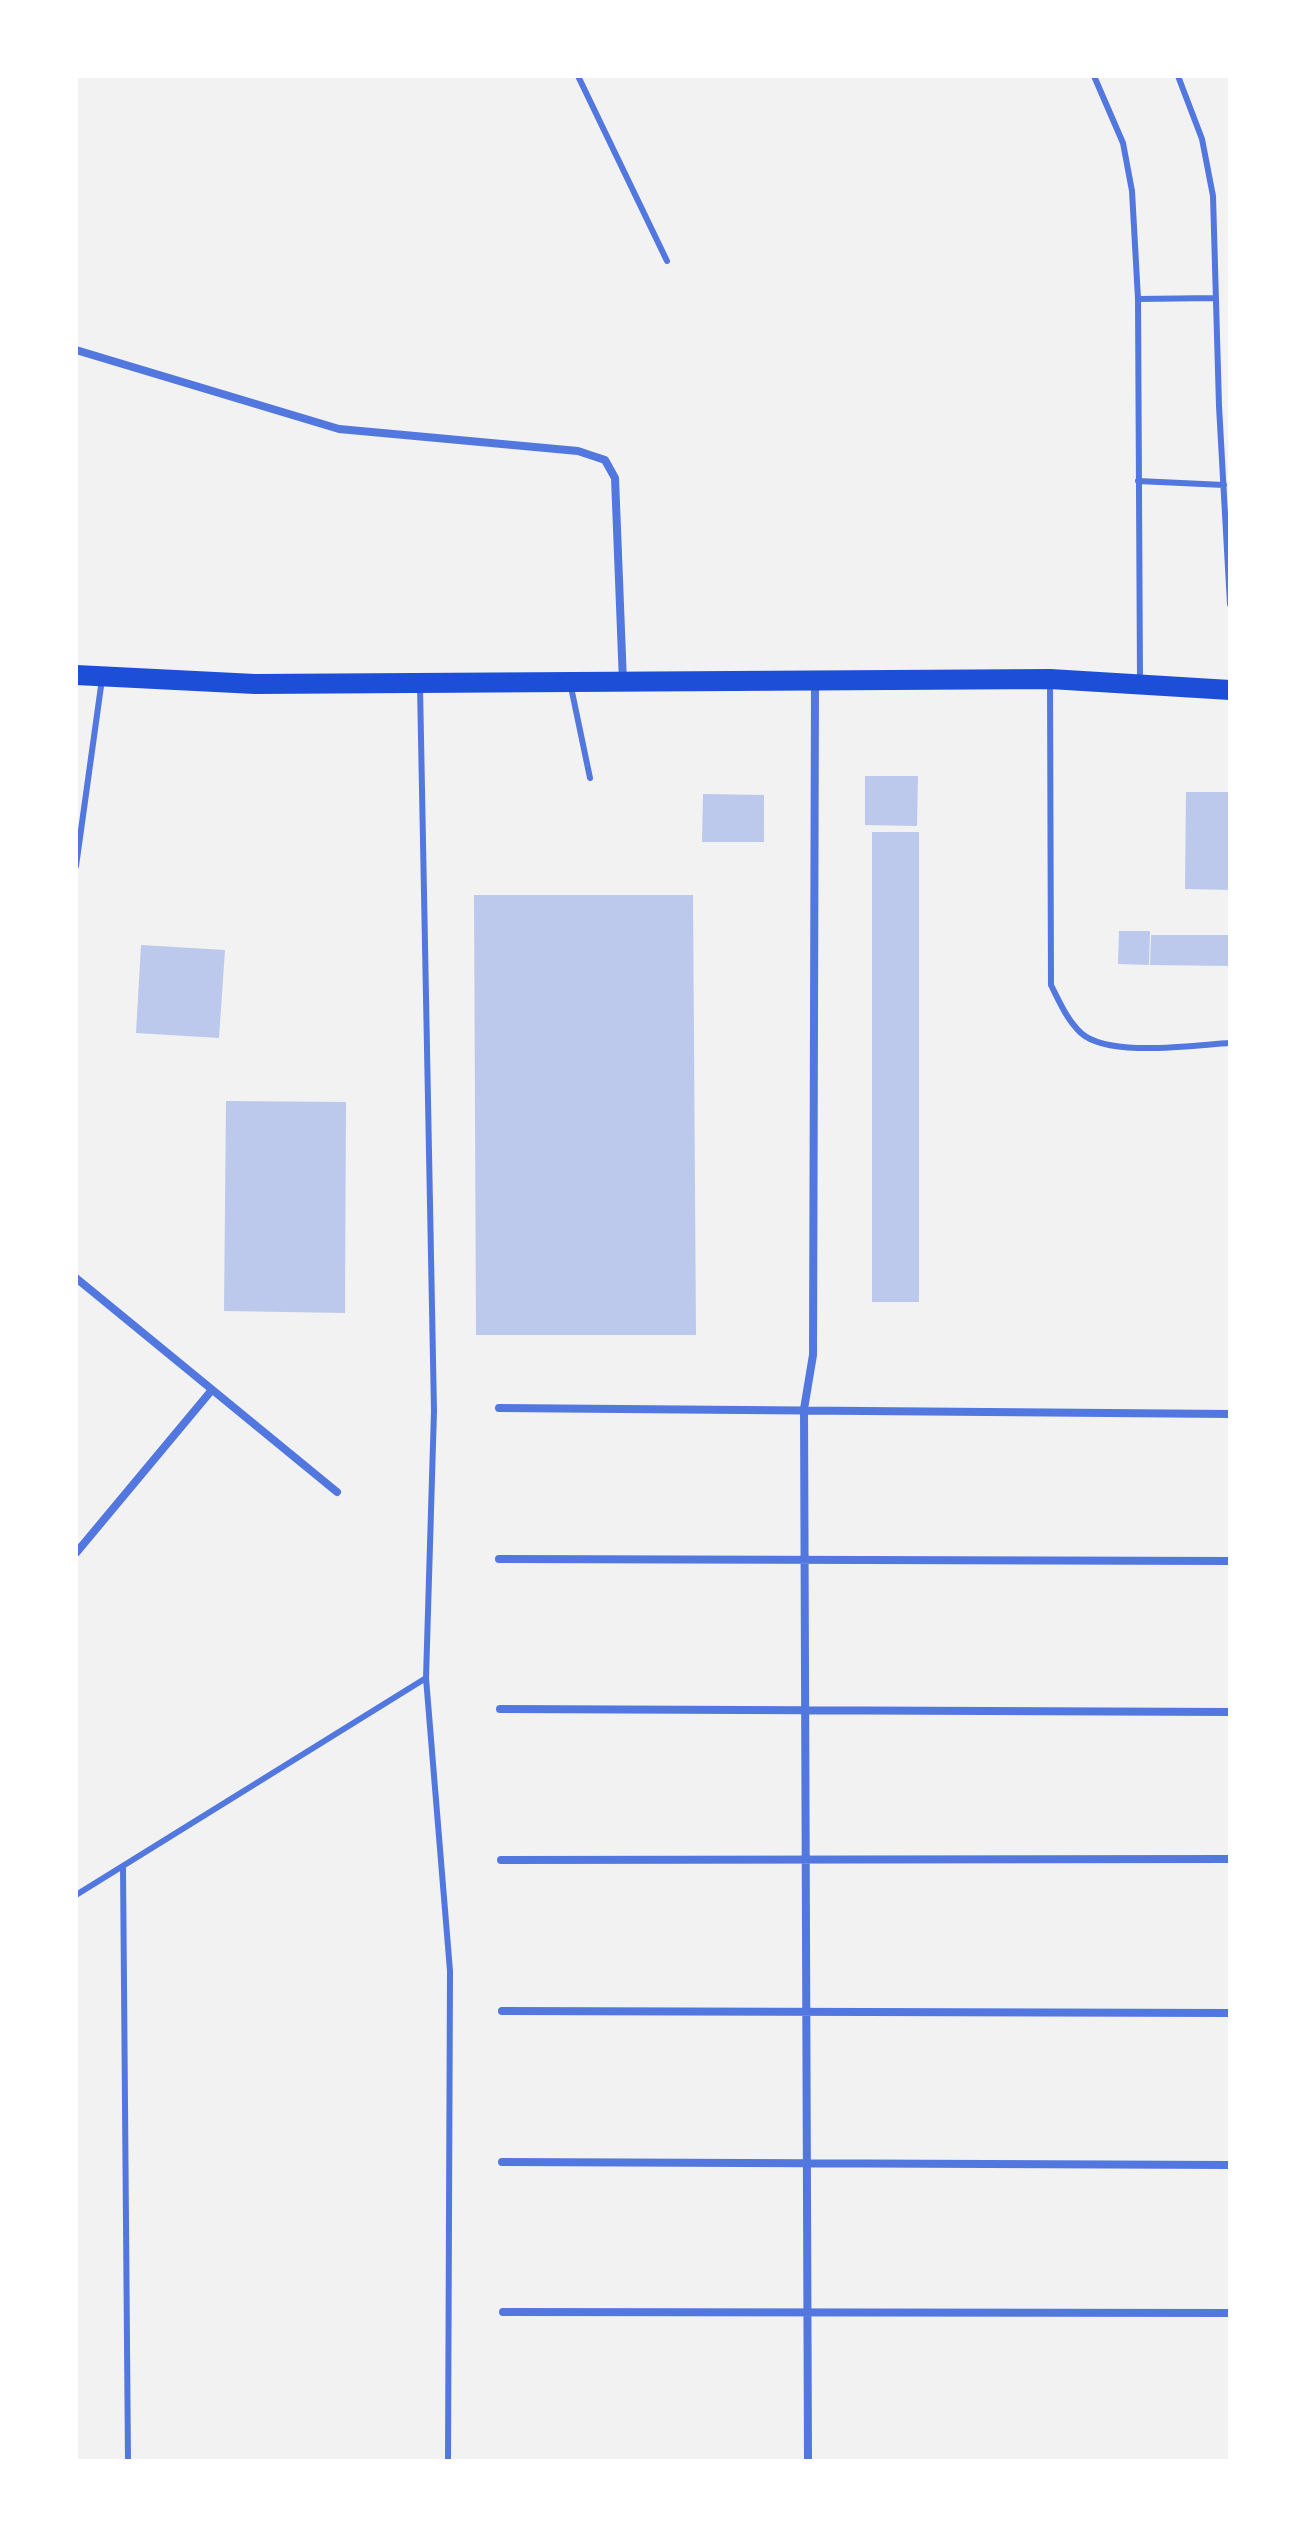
<!DOCTYPE html>
<html>
<head>
<meta charset="utf-8">
<style>
	body { margin:0 }
	#map { position:relative; width:1306px; height:2537px; overflow:hidden; background:#f2f2f2; font-family:Mulish,sans-serif }
	canvas { display:block }
	.frame { position:absolute; inset:0; border:78px solid #fff; pointer-events:none }
</style>
</head>
<body>
<div id="map">
<canvas width="1306" height="2537"></canvas>
<div class="frame"></div>
</div>
<script>
const context = document.querySelector('canvas').getContext('2d');
context.lineJoin = 'round';
function fillPath(path, color) { context.fillStyle = color; context.fill(path, 'evenodd'); }
function strokePath(path, color, width, dash) { context.strokeStyle = color; context.lineWidth = width; context.lineCap = dash ? 'butt' : 'round'; context.setLineDash(dash || []); context.stroke(path); }
fillPath(new Path2D(`
	M865,776H918L917,826L865,825Z
	M1186,792H1230V890L1185,889Z
	M703,794L764,795V842H702Z
	M872,832H919V1302H872Z
	M474,895H693L696,1335H476Z
	M1119,931H1150L1149,965L1118,964Z
	M1151,935H1230V966L1150,965Z
	M141,945L225,950L219,1038L136,1033Z
	M226,1101L346,1102L345,1313L224,1311Z`), '#bdc9ec');
strokePath(new Path2D(`
	M578,76L667,261
	M1094,76L1123,143L1132,191L1138,299L1140,681
	M1178,76L1202,139L1213,196L1219,406L1230,604
	M1138,299L1216,298
	M1138,481L1224,485
	M1050,681L1051,985C1059,1001 1067,1020 1081,1033C1109,1058 1194,1045 1230,1043
	M420,686L434,1411L426,1678L450,1971L448,2461
	M571,687L590,778
	M76,866L102,679
	M123,1866L128,2461
	M76,1895L426,1678`), '#5277de', 6);
strokePath(new Path2D(`
	M76,350L339,429L578,451L605,460L615,478L623,682
	M76,1278L337,1492
	M499,1408L1230,1414
	M76,1553L211,1391
	M499,1559L1230,1561
	M500,1709L1230,1712
	M501,1860L1230,1859
	M502,2011L1230,2013
	M502,2162L1230,2165
	M503,2312L1230,2313
	M808,2461L804,1409L813,1355L815,682`), '#5277de', 8);
strokePath(new Path2D(`
	M76,675L255,684L1050,679L1230,690`), '#1d4ed8', 20);
</script>
</body>
</html>
